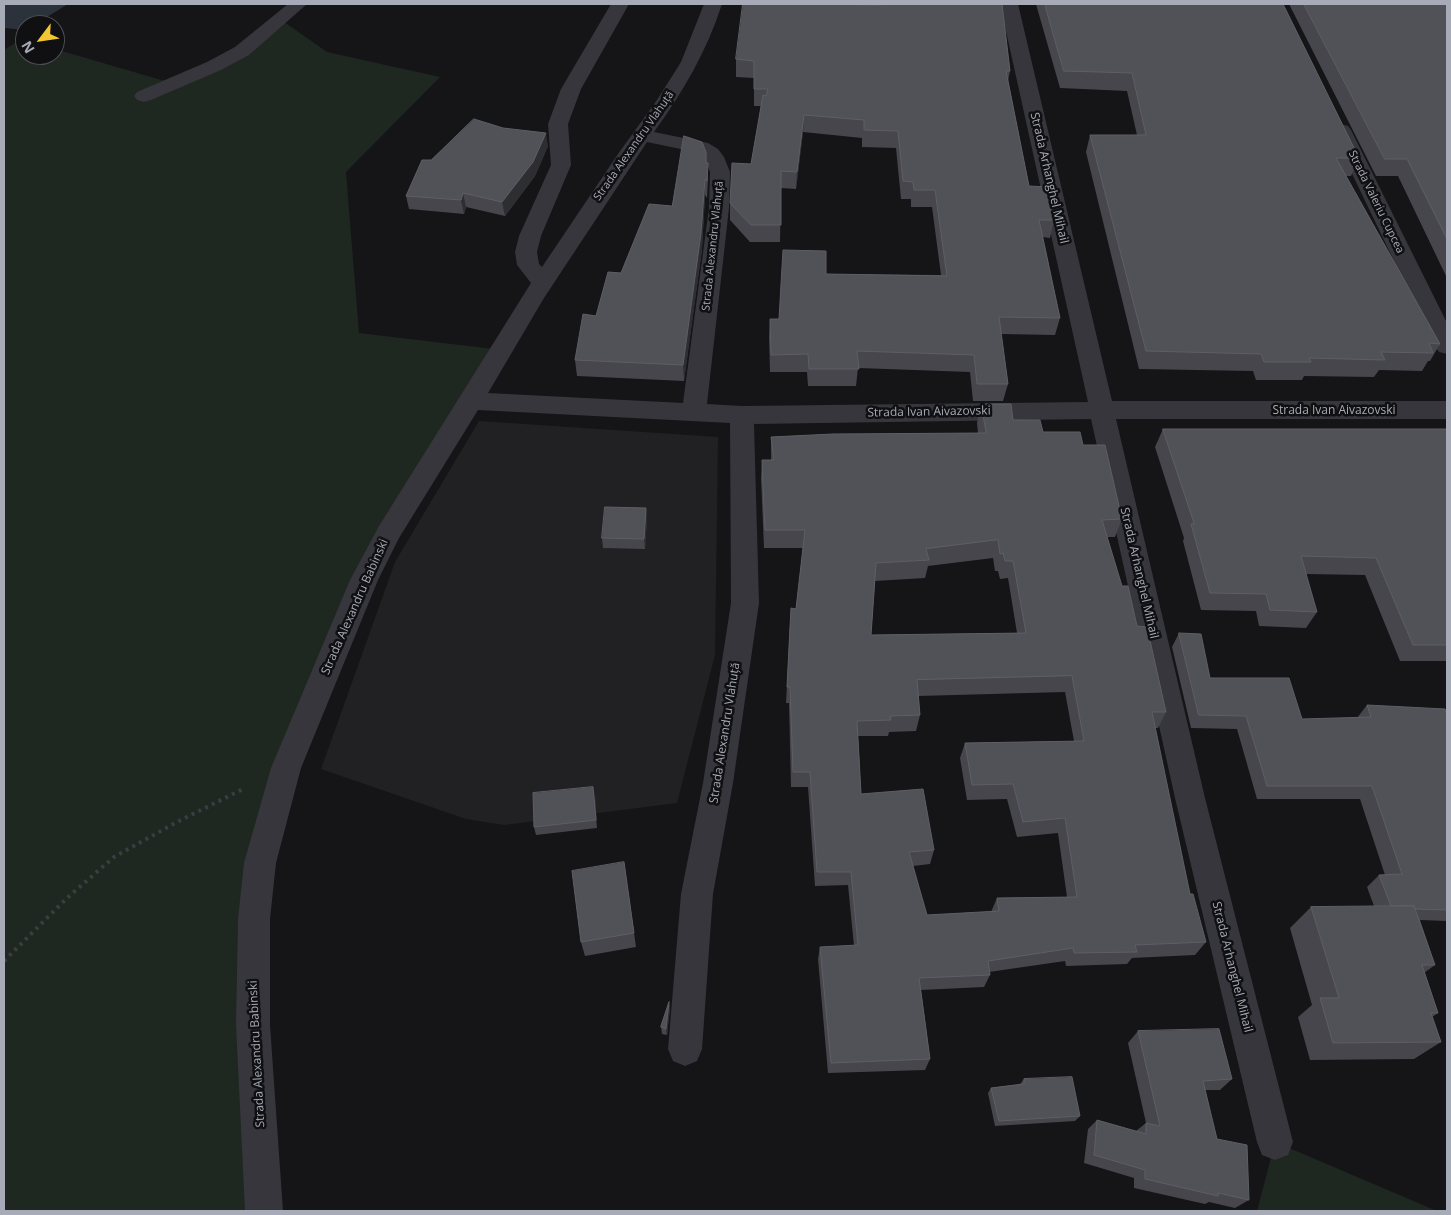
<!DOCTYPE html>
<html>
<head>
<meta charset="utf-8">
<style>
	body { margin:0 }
	#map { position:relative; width:1451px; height:1215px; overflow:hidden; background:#151517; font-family:"Open Sans",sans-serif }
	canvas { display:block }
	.frame { position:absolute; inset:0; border:5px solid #a7aab7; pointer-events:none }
	.north { position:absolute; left:15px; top:15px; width:50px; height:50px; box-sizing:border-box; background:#101012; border:1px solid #4c4e54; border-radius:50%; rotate:239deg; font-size:14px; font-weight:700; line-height:20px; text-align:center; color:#a7aab7 }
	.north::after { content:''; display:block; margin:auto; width:18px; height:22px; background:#f3c530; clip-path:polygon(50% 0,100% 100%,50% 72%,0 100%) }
</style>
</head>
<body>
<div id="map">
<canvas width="1451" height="1215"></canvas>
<div class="frame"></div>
<div class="north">N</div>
</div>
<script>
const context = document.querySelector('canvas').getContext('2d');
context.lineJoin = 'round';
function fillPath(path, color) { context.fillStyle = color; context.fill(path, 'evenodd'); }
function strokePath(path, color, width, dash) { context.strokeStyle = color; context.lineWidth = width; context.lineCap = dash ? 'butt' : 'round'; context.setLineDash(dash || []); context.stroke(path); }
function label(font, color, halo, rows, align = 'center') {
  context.font = font + ' "Open Sans",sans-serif'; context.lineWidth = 5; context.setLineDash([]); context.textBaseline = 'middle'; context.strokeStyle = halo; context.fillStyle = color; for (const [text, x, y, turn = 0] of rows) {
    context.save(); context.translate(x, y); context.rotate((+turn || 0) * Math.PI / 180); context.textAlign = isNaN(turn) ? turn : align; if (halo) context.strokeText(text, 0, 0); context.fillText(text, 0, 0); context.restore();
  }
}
fillPath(new Path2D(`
	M479,421L718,437L715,655L677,803L504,825L466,819L321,769L395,562Z`), '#212124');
fillPath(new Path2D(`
	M280,19L327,52L440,77L346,172L359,333L502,350L388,533L260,863L266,1211H4V50L20,40L25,41V55H55V49L175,84L242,51Z
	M1275,1142L1437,1211H1257Z`), '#1f2721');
fillPath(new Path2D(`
	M4,4H68L34,25H25V30L4,28Z`), '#2b323b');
strokePath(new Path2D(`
	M4,961L67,898L114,857L177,822L243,789`), '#3c3d43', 4, [3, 4.5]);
fillPath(new Path2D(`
	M288,4H307L249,55L221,70L151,100L144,102L137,100L134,96L137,92L207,62L235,47Z
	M611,4H629L581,89L568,124L571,165L541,236L537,252L539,264L542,267L618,154L657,100L681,62L704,4H722C707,51 683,92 654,132L708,143L718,149L724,157L730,172L729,208L707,404L742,406L1088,402L1000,4H1018L1112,401H1447V419H1116L1205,798L1293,1142L1288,1155L1275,1160L1262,1155L1257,1142L1175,798L1091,419L754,424L759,603L733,783L713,894L702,1049L697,1061L685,1066L673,1061L668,1049L681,894L703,783L731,603L730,423L478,410L399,538L378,580L301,768L276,863L270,919V1025L283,1211H245L236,1025L238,919L244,863L271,768L350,580L379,526L531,283L517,265L515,252L519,236L551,165L548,124L561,89ZM647,142L695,152L704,157L710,172L709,208L683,403L488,393L544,298Z
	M1341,124L1348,126L1351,130L1447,323V354L1439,352L1435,346L1331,130L1334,126Z`), '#36363c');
fillPath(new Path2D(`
	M877,4H1002L1010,71L1008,81L1029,186L1054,220L1050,238L1043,237L1060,318L1055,335L1001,334L1008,384L1003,401H973L970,372L858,368L856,386H808L807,372H770L769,336L770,319H779L826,274L941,275L932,207H911V199H901L896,148L862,147V138L803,132L796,189L781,188L780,242H750L730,220V203L751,164L761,106H754V78L736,77V59L878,5Z
	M1036,4H1283L1359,158L1351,176H1346L1440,344L1430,361H1428L1422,371L1379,370L1374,377L1304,376L1302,380H1256L1253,371L1139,369L1086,152L1090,135H1137L1127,91L1060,88Z
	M1289,4H1447V278L1398,176H1376Z
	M548,146L535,176L505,216L466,207L464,214L409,209L406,196L431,160Z
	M706,152L708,179L707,198L705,195L702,249L684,381L577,376L575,360L596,316L621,273L672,206Z
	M981,404L1013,420L1043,432L1083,445L1122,519L1115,537H1107L1122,586L1166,712L1158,728H1155L1190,894L1206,942L1195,955L1132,958L1127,964L1066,966L1065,961L989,972L990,975L984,987L921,990L930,1059L925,1070L828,1073L818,959L820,947L854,946L848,885L815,886L808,787H791L789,703H786L790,625L796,609L803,548H764L761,478L762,460H771V437L978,433L977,423ZM993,558L995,571H998L1000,579L1008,578L1017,633L871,635L875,581L925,578L928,566ZM1065,692L1074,741L965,743L960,758L967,800L1007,799L1017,837L1058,833L1067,897L997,898L991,912L927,915L913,866L930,864L934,850L861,794L858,736H888L889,732L916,731L920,715L918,696Z
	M1163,429H1447V661H1400L1365,575L1306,574L1317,612L1306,628L1259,626L1256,611L1201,610L1183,541L1184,538L1155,447Z
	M646,508L647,518L645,549L603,548L602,538Z
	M1179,633L1210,678L1302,719L1357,718L1367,705L1447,714V921L1420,920L1435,965L1424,973L1438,1013L1432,1017L1441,1042L1414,1059L1310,1060L1298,1017L1312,1005L1290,928L1311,907L1374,906L1367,887L1379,875H1385L1360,799H1257L1237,729L1191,728L1172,647Z
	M595,795L597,828L536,835L534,827Z
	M624,862L636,947L585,956L581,942Z
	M669,1002L670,1008L667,1035L662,1034L661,1027Z
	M1138,1031L1232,1079L1220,1090H1205L1217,1139L1249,1200L1235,1208L1209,1202L1205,1204L1134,1188V1178L1084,1163L1088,1129L1097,1120L1136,1131L1146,1123L1128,1043Z
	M1024,1079L1080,1116L1075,1121L995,1126L988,1093L991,1088L1020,1084Z`), '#46464c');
fillPath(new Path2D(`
	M804,115L803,132L796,189L797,172Z
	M546,133L548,146L535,176L505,216L502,202Z
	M705,179V195L702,249L684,381L683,365Z
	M463,193L466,207L464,214L461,200Z
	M646,508L647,518L645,549L644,539Z
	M593,787L595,795L597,828L596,820Z
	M669,1002L670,1008L667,1035L666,1029Z`), '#2e2e32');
const building = new Path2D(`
	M743,4H824L881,5V4H1002L1010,71H1006L1029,186L1047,187L1054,220H1039L1060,318L999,317L1008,384H977L974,355L857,351L859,369H809L808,354L771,355L770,319H779L783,250L826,251V274L947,276L935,190H914L913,182L903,181L898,131L864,130V120L804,115L797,172L781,171V225H751L730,203L732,163L751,164L763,95L766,96L768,89H754V61L736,59Z
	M1045,4H1283L1359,158H1336L1440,344L1429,343L1433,353L1381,352L1385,360L1309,358L1311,362H1264L1261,354L1146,351L1090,135H1146L1132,73L1064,71Z
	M1304,4H1447V239L1407,159H1385Z
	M474,119L503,128L546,133L533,162L502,202L463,193L461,200L406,196L422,160H431Z
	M684,136L702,142L706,152V163H708L707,181L705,179L701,233L683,365L575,360L583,314L596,316L608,272L621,273L649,204L672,206Z
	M981,404H1011L1013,420H1040L1043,432H1080L1083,445H1105L1122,519L1102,520L1122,586H1128L1137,626L1147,627L1166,712H1152L1190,894H1193L1206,942L1135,945L1137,952L1074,953L1073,948L988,961L990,975L919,978L930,1059L831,1063L820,947L858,945L851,872H817L810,772H793L790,687H787L791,608L796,609L805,530H765L762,460H774L771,437L833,434L986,433ZM998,540L1000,554L1003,553L1005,561H1013L1026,633L871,635L876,563L929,560L926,549ZM1072,676L1084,741L965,743L972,785L1013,784L1023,822L1065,818L1077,897L997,898L999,911L927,915L909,852L934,850L923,789L861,794L857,721L891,720L890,716L920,715L917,680Z
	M1163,429H1447V645H1413L1376,558L1301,556L1317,612L1270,610L1266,594L1210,593L1191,524H1194Z
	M605,507L646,508L644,539L602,538Z
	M1179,633L1201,634L1210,678H1289L1302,719L1371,717L1367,705L1445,709L1447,714V910L1415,909L1414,906H1391L1379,875L1402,874L1372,786H1267L1246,716L1199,715Z
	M593,787L596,820L534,827L533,793Z
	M624,862L634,933L581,942L572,871Z
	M1414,906L1435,965H1422L1438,1013H1431L1441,1042L1333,1043L1320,998H1339L1311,907Z
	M669,1002L666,1029L661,1027Z
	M1219,1029L1232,1079L1203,1081L1217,1139L1247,1145L1249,1200L1218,1193V1196L1145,1179V1170L1094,1155L1097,1120L1146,1134V1123L1160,1126L1138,1031Z
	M1072,1077L1080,1116L999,1121L991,1088L1024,1084V1079Z`);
fillPath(building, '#515158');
strokePath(building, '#5e5f66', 1);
label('11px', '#a7aab7', '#101012', [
	["Strada Аlexandru Vlahuță",634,146,-55],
	["Strada Valeriu Cupcea",1376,202,64],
	["Strada Alexandru Vlahuță",713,246,-84]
]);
label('12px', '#a7aab7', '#101012', [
	["Strada Arhanghel Mihail",1049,178,77],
	["Strada Ivan Aivazovski",1334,411],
	["Strada Ivan Aivazovski",929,412,-1],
	["Strada Arhanghel Mihail",1139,573,77],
	["Strada Alexandru Babinski",355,607,-66],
	["Strada Аlexandru Vlahuță",725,733,-81],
	["Strada Arhanghel Mihail",1232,967,76],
	["Strada Alexandru Babinski",257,1054,-93]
]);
</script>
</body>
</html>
